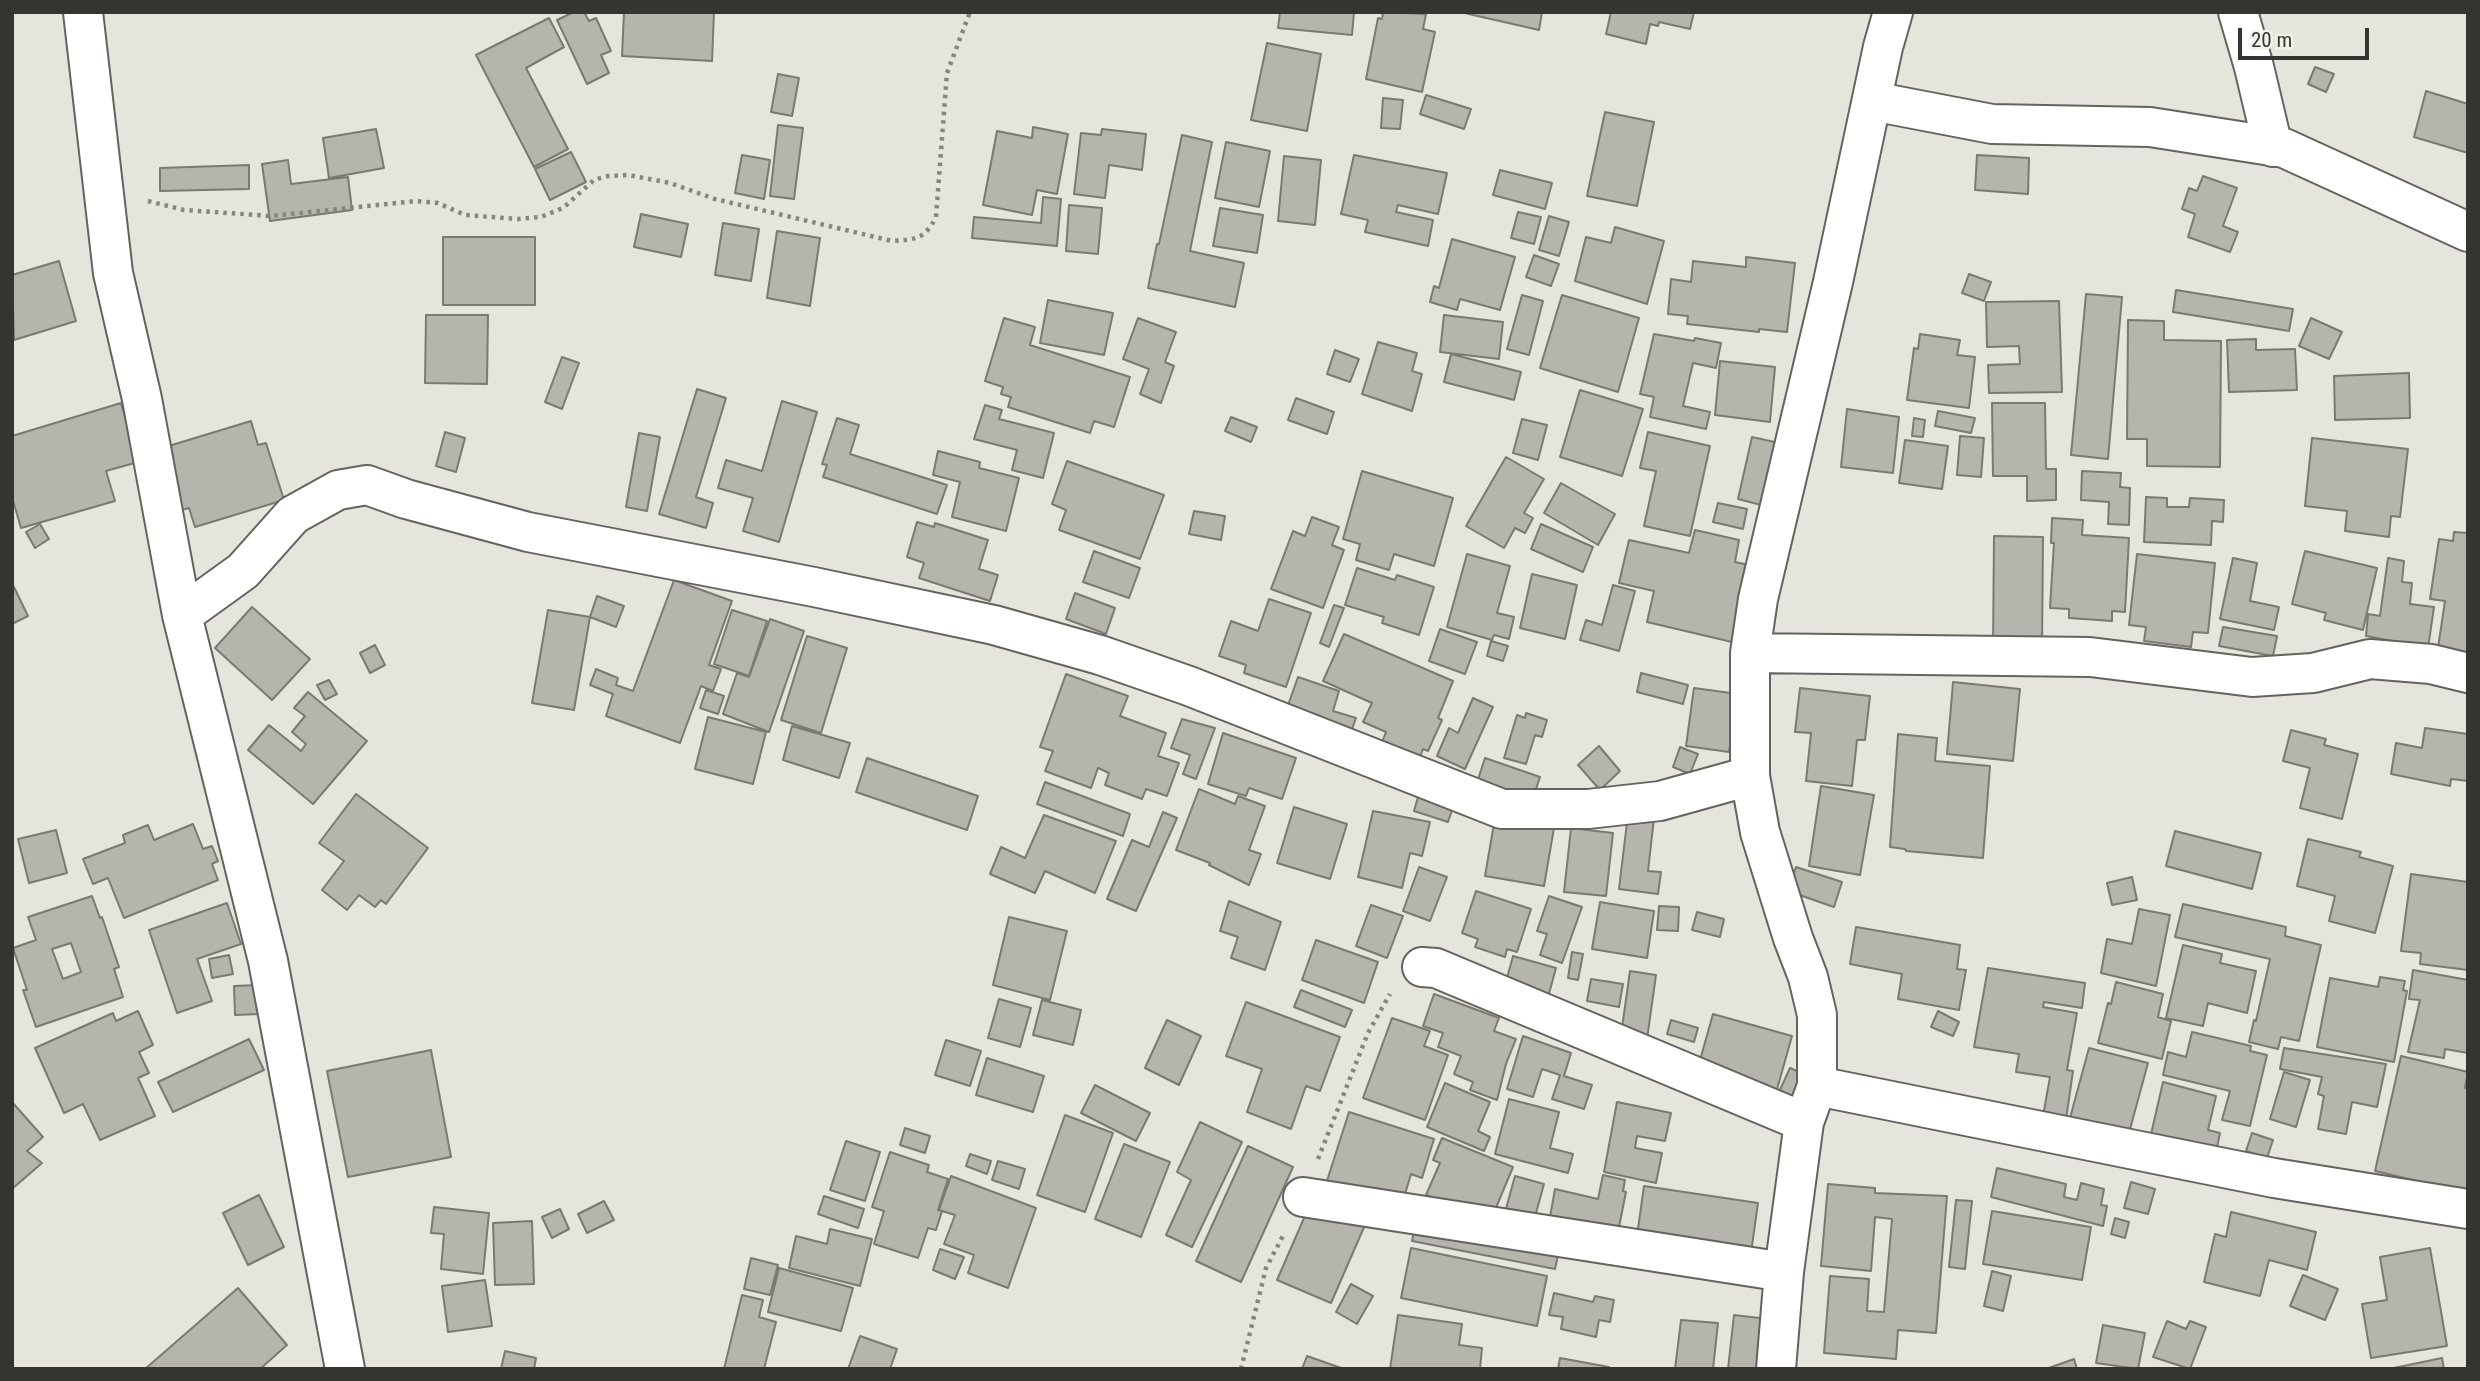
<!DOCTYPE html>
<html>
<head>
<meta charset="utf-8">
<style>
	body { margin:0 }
	#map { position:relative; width:2480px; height:1381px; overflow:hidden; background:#e5e4dd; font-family:"Roboto Condensed",sans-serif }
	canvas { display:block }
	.frame { position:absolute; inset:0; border:14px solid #343431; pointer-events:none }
	.scale { position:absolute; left:2238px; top:28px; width:131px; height:32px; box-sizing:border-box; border:4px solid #343431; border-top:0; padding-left:9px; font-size:21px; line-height:24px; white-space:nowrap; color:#343431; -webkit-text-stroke:5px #f2f1ea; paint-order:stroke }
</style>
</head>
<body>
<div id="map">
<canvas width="2480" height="1381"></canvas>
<div class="frame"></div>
<div class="scale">20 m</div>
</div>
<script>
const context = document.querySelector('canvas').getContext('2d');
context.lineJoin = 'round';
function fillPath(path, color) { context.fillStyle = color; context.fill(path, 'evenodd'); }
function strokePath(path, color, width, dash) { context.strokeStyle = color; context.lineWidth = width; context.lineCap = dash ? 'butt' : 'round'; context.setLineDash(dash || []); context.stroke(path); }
const building = new Path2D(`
	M574,12H584L589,21L596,18L611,51L601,55L609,73L587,84L557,20Z
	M624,12H714L712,61L622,56Z
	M1280,12H1354L1352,35L1278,28Z
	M1383,12L1426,14L1423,29L1435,32L1422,92L1366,79L1378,18L1382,19Z
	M1460,12H1542L1539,30Z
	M1611,12H1694L1690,29L1659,22L1658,26L1650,24L1646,44L1606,34Z
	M549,18L564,47L526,68L568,149L534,167L476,55Z
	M1267,43L1321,54L1307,131L1251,120Z
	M2315,67L2334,74L2326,92L2308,84Z
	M778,74L799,78L792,116L771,112Z
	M2426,91L2468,104V153L2414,137Z
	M1426,95L1471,109L1464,129L1420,114Z
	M1383,98L1403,100L1400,129L1381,128Z
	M1605,112L1654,122L1637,206L1587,196Z
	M778,125L803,128L794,199L770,196Z
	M1033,127L1068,134L1057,194L1037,190L1032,215L983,205L997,131L1032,138Z
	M376,129L384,168L329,178L323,138Z
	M1102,129L1146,134L1142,170L1109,165L1105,198L1074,194L1081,133L1101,135Z
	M1182,135L1212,142L1190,251L1244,263L1235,307L1148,288L1157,244H1159Z
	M1226,142L1270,151L1259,207L1215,198Z
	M571,152L586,182L550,200L535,169Z
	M742,155L770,160L764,199L735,193Z
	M1354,155L1447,173L1438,214L1398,205L1396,212L1433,220L1428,246L1365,232L1368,220L1341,214Z
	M1977,155L2029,158L2028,194L1975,190Z
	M1284,156L1321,160L1315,225L1278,221Z
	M288,160L291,184L348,177L352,210L270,221L262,164Z
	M249,165V189L160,191V168Z
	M1500,170L1552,183L1545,209L1493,195Z
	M2203,176L2237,188L2223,226L2238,232L2230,252L2188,237L2195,214L2182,209L2189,188L2197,191Z
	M1043,197L1061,199L1057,246L972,238L974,217L1041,223Z
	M1069,205L1102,208L1098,254L1066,251Z
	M1220,208L1263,215L1257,253L1213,246Z
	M1518,212L1541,217L1534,244L1511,238Z
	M641,214L688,224L681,257L634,247Z
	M1549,216L1569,222L1559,256L1539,250Z
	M723,223L759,229L751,281L715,275Z
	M1615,227L1664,241L1647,304L1575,281L1586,237L1611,243Z
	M777,231L820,238L810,306L767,298Z
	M443,237H535V305H443Z
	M1452,239L1515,257L1500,310L1460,299L1457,310L1430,302L1434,286L1439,288Z
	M1534,255L1559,264L1551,286L1526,277Z
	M1746,257L1795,263L1787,332L1759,329V332L1687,324L1688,316L1668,314L1671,279L1691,282L1693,261L1746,267Z
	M59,261L76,321L14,340L12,275Z
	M1969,274L1991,282L1984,301L1962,293Z
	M2176,290L2293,309L2289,331L2173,312Z
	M2086,294L2122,297L2108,459L2071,455Z
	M1522,295L1543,301L1529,355L1507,349Z
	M1562,295L1639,318L1618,392L1540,368Z
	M1048,300L1113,313L1104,355L1040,343Z
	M2059,301L2062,392L1989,393L1988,365L2020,364L2019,346L1987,347L1986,302Z
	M426,315H488L487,384L425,383Z
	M1444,315L1503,322L1499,359L1440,352Z
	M1004,318L1035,327L1030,345L1130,377L1114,427L1094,421L1090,433L1008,407L1011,397L1001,394L1003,387L985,381Z
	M1138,318L1176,332L1165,362L1174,366L1161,403L1140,394L1149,369L1123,359Z
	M2311,318L2342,332L2329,359L2299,346Z
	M2128,320L2164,321V340L2221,341L2220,467L2147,466V439H2127Z
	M1654,334L1694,341L1695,338L1721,343L1716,368L1693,363L1683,406L1710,412L1706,429L1650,417L1654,397L1640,394Z
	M1920,334L1960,340L1957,355L1975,357L1969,408L1907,400L1914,348L1918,349Z
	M2256,339V350L2295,349L2297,390L2229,392L2227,340Z
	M1378,342L1417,353L1412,371L1422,374L1412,411L1362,394Z
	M1335,350L1359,359L1350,382L1327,374Z
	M1451,354L1521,372L1514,400L1444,382Z
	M562,357L579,363L562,409L545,402Z
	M1720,361L1775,367L1770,422L1715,415Z
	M2409,373L2410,418L2335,420L2334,376Z
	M697,389L726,398L696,497L713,503L706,528L659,514Z
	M1580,390L1643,409L1622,476L1560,457Z
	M1296,398L1334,412L1327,434L1288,420Z
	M782,401L817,412L779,542L743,531L753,498L718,488L726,460L762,471Z
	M121,403L138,462L106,471L115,501L21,528L12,497V436Z
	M1992,403H2045L2046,469H2056V500L2027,501V476H1993Z
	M985,405L1002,410L999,419L1054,433L1043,478L1012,470L1017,450L974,439Z
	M1847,409L1899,417L1893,473L1841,467Z
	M1938,411L1975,418L1971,433L1935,426Z
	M1231,417L1257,427L1251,442L1225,431Z
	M837,418L859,425L850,454L947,485L937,514L823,477L827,465L822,464Z
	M1914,418L1925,420L1923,437L1912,436Z
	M1522,419L1547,425L1538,460L1513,453Z
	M251,421L258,445L266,443L284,500L195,527L189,508L174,512L162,448Z
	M445,432L465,438L456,472L436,466Z
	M1648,432L1710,446L1690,536L1644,526L1656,471L1640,468Z
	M639,433L660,437L647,511L626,507Z
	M1960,436L1984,438L1981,477L1957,475Z
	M1752,437L1779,443L1765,506L1738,499Z
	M2312,438L2408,449L2400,517L2391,516L2389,537L2345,531L2347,511L2305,506Z
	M1905,440L1948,446L1942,489L1899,483Z
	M938,451L980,462L979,468L1019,478L1006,531L952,517L960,482L933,475Z
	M1506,457L1544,479L1524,513L1533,518L1525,533L1515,528L1504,548L1466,526Z
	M1067,461L1164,495L1140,559L1059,530L1066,510L1052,504Z
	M1362,471L1453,498L1434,566L1394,554L1389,570L1356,560L1360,544L1343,539Z
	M2082,471L2121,473L2120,487L2130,488L2129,525L2108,524L2109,502L2081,500Z
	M1561,483L1615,514L1598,545L1544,513Z
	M2146,497L2167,498V507H2189L2190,498L2224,500L2223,522L2212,521L2211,545L2144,542Z
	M1718,503L1747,509L1743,529L1713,522Z
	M1194,511L1225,516L1221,540L1189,534Z
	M1312,517L1339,527L1332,545L1344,550L1323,608L1271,589L1293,531L1305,536Z
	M2052,518L2083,520L2082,535L2129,538L2125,612L2112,611V621L2069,618V609L2050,608L2054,543H2051Z
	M917,522L934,527L935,523L988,540L979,569L998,575L990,601L919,578L924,563L907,557Z
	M40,524L49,539L35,548L26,532Z
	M1541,524L1593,547L1583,572L1531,549Z
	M1695,530L1739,540L1735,562L1749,565L1732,642L1647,622L1654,591L1619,583L1629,540L1689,553Z
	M2454,532L2468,533V652L2438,648L2445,601L2430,599L2439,539L2453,541Z
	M1994,536L2043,537L2042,648H1993Z
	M1094,551L1140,568L1129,598L1083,582Z
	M2305,551L2377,568L2363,630L2324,620L2326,613L2292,604Z
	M1467,554L1510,566L1497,613L1514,617L1509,639L1494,635L1492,640L1447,627Z
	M2137,554L2215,563L2208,633L2193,632L2191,647L2144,641L2146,627L2129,625Z
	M2233,558L2257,563L2250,601L2279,607L2274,630L2220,619Z
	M2388,558L2404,561L2402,582L2412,583L2410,604L2434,607L2428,648L2366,636L2368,614L2380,616Z
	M1357,568L1395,580L1397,575L1434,587L1419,635L1382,623L1384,617L1345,605Z
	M1532,574L1577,585L1565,639L1520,628Z
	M674,580L732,601L709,665L721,669L713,691L701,686L680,743L606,716L613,694L590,685L596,669L618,678L616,685L633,691Z
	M12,583L28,616L12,624Z
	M1613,585L1635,591L1619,651L1580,640L1586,620L1602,625Z
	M1075,593L1115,608L1106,634L1066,619Z
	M597,596L624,606L616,627L590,617Z
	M1269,599L1311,613L1286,687L1244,673L1246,665L1219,656L1231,621L1258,631Z
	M1334,605L1344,608L1329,647L1320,643Z
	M252,607L310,659L272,700L215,648Z
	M548,610L590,617L574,710L532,703Z
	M732,610L767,621L749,676L714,664Z
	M770,619L804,631L769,732L723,714L737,673L749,677Z
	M2223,627L2277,636L2273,656L2219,646Z
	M1440,629L1477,642L1465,674L1429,661Z
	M1344,634L1453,681L1438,718L1442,720L1428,751L1423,749L1414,773L1376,757L1386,732L1363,722L1372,703L1323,681Z
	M807,636L847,648L821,733L781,720Z
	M1491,641L1508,646L1503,661L1487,656Z
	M375,645L385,665L370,673L360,653Z
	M1641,673L1688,685L1683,704L1637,692Z
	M1066,674L1128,696L1120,716L1166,733L1158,756L1179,763L1167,796L1146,789L1142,799L1105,785L1109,773L1098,768L1091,788L1045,771L1053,751L1040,747Z
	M1298,677L1339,691L1333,711L1356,718L1347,743L1287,708Z
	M329,680L337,694L325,700L317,685Z
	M1953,682L2020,689L2013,761L1947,754Z
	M1694,688L1738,694L1729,752L1686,746Z
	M1800,688L1870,696L1865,740H1857L1852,786L1806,781L1811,733L1795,732Z
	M706,690L724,696L718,714L700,708Z
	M308,692L367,741L313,804L248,750L269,725L301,751L306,744L292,732L305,716L294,708Z
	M1473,698L1493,707L1465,769L1437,756L1449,728L1458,733Z
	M1526,713L1547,720L1542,737L1535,735L1526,764L1504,758L1517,715L1525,718Z
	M708,717L766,732L753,784L695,769Z
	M1182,719L1215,728L1196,779L1183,774L1190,755L1171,748Z
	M792,726L850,743L839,778L783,760Z
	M2425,728L2468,734V781L2451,779L2450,786L2391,774L2396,743L2422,748Z
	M2291,730L2326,739L2324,745L2358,754L2342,819L2300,808L2310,768L2283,761Z
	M1223,733L1296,758L1282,799L1249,788L1246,796L1208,784Z
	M1898,734L1937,738L1935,761L1990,766L1983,858L1906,851L1905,849L1890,847Z
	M1599,746L1620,771L1600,790L1578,765Z
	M1680,747L1698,754L1690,774L1673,767Z
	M867,758L978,796L967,830L856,792Z
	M1485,758L1540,777L1534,795L1472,798Z
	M1045,782L1130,814L1123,836L1037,804Z
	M1821,786L1874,795L1860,875L1809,866Z
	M1199,789L1235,804L1238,796L1265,806L1249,850L1261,854L1249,885L1209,865L1210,863L1176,850Z
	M356,794L428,848L386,904L381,900L375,907L359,895L347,910L322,890L344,861L319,843Z
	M1418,797L1453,807L1448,822L1414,811Z
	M1294,807L1347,824L1330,879L1277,863Z
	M1373,811L1430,822L1422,856L1410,853L1402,888L1358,877Z
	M1163,812L1177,818L1136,911L1107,899L1132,840L1149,847Z
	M1628,814L1654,818L1648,871L1661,872L1658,894L1619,889Z
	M1044,815L1116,841L1095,893L1045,871L1035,893L990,874L1001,847L1025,858Z
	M1495,818L1554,828L1544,886L1485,876Z
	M193,824L203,849L212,846L218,861L212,864L218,880L124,918L108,878L93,884L83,859L125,843L123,835L148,825L154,840Z
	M1571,828L1613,833L1606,896L1564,892Z
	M56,830L67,873L29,883L18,839Z
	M2175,831L2261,853L2252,889L2166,866Z
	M2308,839L2361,852L2359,857L2393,866L2375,933L2329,921L2335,896L2297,886Z
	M1419,867L1447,877L1430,921L1403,911Z
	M1796,867L1842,882L1834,907L1788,891Z
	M2411,874L2468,882V970L2420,964L2421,953L2401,951Z
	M2132,877L2137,900L2112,905L2107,883Z
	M1476,891L1531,909L1517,952L1507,949L1505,957L1475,947L1478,939L1462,933Z
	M92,896L100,918L102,917L119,967L114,969L123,997L36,1027L23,990H27L13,948L36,940L28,917ZM71,943L81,972L63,979L52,949Z
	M1549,896L1582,907L1562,963L1540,955L1547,934L1537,931Z
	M1229,901L1281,922L1265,970L1231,958L1238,937L1220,931Z
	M1600,902L1654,911L1647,958L1592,949Z
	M227,903L241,944L197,959L212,1001L177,1013L149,930Z
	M2183,904L2286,927L2285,936L2321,945L2299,1041L2281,1037L2278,1049L2249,1042L2254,1020L2256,1021L2270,959L2175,937Z
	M1371,905L1403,916L1387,958L1356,946Z
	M1659,906L1679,907L1678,931L1657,930Z
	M2139,909L2170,915L2156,986L2101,973L2107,939L2132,944Z
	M1697,912L1724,919L1720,937L1692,930Z
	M1009,917L1067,931L1050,1000L993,985Z
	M1856,927L1960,945L1957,969L1966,970L1959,1010L1898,999L1902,974L1850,964Z
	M1316,940L1378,962L1364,1003L1302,980Z
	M2183,945L2222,954L2220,963L2256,971L2247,1013L2208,1003L2203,1026L2166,1018Z
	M1572,952L1583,954L1578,980L1568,978Z
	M229,955L233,974L212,978L209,959Z
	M1513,956L1556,968L1547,1001L1504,989Z
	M1988,968L2085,983L2082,1008L2044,1002L2043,1007L2077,1013L2067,1070L2073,1071L2066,1120L2043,1116L2050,1077L2016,1072L2019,1054L1974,1047Z
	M2413,970L2468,980V1053L2445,1049L2444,1058L2408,1052L2420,1000L2409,999Z
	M1630,971L1656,975L1647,1039L1621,1035Z
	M2380,977L2405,981L2403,990L2407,991L2394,1062L2317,1047L2330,978L2378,987Z
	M1591,979L1623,984L1619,1007L1587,1001Z
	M2116,982L2163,994L2158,1017L2171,1021L2162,1059L2098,1043L2108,1003L2111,1004Z
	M259,985L260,1014L235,1015L234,986Z
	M1301,990L1352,1010L1345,1027L1294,1007Z
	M1434,994L1499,1018L1494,1031L1516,1039L1506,1064L1497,1100L1470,1090L1473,1082L1454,1074L1461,1056L1438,1047L1443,1033L1423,1026Z
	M999,999L1031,1008L1020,1047L988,1038Z
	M1042,1000L1081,1010L1073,1045L1033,1035Z
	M1246,1002L1340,1037L1320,1091L1306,1086L1291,1129L1247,1112L1262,1069L1226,1056Z
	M138,1011L153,1045L139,1052L149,1073L138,1078L155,1116L100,1140L83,1104L64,1113L35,1048L113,1013L116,1021Z
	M1938,1011L1959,1022L1953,1036L1931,1027Z
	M1713,1014L1792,1036L1776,1093L1697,1071Z
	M1392,1018L1430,1031L1424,1046L1448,1055L1425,1120L1363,1098Z
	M1167,1020L1201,1036L1179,1085L1145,1068Z
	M1671,1020L1698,1028L1694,1042L1667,1034Z
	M2192,1032L2251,1046L2250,1051L2267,1055L2250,1126L2222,1120L2230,1091L2163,1075L2168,1052L2186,1057Z
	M1523,1036L1571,1053L1564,1076L1592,1085L1584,1109L1552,1099L1560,1075L1542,1069L1533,1097L1507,1089Z
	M249,1039L264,1070L173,1112L158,1082Z
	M946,1040L981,1051L970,1086L935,1075Z
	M2089,1048L2148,1063L2126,1144L2067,1129Z
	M2284,1048L2386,1064L2377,1107L2352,1102L2346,1134L2318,1129L2324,1096L2318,1094L2322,1077L2280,1069Z
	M431,1050L451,1157L348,1177L327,1071Z
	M2401,1056L2468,1072L2465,1088H2468V1193L2375,1171Z
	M987,1058L1044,1076L1033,1112L976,1095Z
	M1790,1068L1806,1075L1795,1099L1779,1092Z
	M2284,1072L2310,1080L2296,1127L2270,1119Z
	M2163,1082L2216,1096L2208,1130L2220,1133L2215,1157L2149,1143Z
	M1445,1083L1490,1102L1478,1131L1490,1137L1484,1151L1427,1127Z
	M1095,1085L1150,1113L1136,1141L1081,1113Z
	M1509,1099L1559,1112L1550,1148L1573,1154L1568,1173L1495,1154Z
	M12,1102L43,1137L27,1151L42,1163L12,1189Z
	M1617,1102L1671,1113L1665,1141L1637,1136L1635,1148L1662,1153L1656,1183L1604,1172Z
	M1349,1112L1434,1139L1422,1178L1411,1174L1400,1211L1325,1187Z
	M1065,1115L1113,1133L1085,1212L1037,1195Z
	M1200,1122L1242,1142L1192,1247L1166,1235L1191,1180L1177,1172Z
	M905,1128L930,1136L925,1153L900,1145Z
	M2252,1133L2273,1140L2267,1158L2246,1151Z
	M1442,1138L1513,1167L1490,1222L1426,1195L1440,1163L1433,1160Z
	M846,1141L880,1152L865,1201L830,1190Z
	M1124,1144L1170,1162L1141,1237L1095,1219Z
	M1248,1146L1293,1167L1241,1282L1196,1261Z
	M890,1152L929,1165L927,1172L948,1179L938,1210L942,1211L936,1230L928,1228L918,1258L874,1244L884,1211L872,1207Z
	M970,1154L991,1161L987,1174L966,1166Z
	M998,1161L1025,1169L1019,1189L992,1180Z
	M1997,1168L2066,1184L2064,1197L2077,1200L2081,1183L2104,1189L2101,1205L2107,1206L2103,1226L1991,1197Z
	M1603,1175L1625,1180L1623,1191L1626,1192L1618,1232L1550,1217L1555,1189L1598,1199Z
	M951,1176L1036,1208L1008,1288L968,1273L974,1255L944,1244L955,1215L939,1210Z
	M1515,1176L1544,1184L1533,1224L1504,1216Z
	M2131,1182L2155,1189L2148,1214L2124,1208Z
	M1828,1184L1875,1188V1193L1947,1196L1936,1333L1898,1330L1896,1359L1824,1353L1830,1276L1869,1279L1867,1311L1884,1312L1892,1219L1875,1217L1871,1271L1821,1266Z
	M1644,1186L1758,1203L1751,1253L1637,1236Z
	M259,1195L284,1247L248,1265L223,1213Z
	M824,1196L864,1209L858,1228L818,1214Z
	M1956,1200L1972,1201L1965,1269L1949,1267Z
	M604,1201L614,1220L587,1233L578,1214Z
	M1311,1202L1365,1225L1331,1303L1277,1280Z
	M434,1207L489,1213L483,1274L441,1269L444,1234L431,1233Z
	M560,1209L569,1229L552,1238L542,1217Z
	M1418,1209L1562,1238L1555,1269L1412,1241Z
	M1992,1211L2091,1227L2082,1280L1983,1264Z
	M2231,1212L2316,1232L2307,1270L2269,1260L2260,1296L2204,1282L2215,1234L2226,1237Z
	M2115,1218L2129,1222L2125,1238L2111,1234Z
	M532,1221L534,1284L495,1285L493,1223Z
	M830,1229L872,1239L860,1286L789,1268L796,1236L827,1244Z
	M1411,1248L1547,1276L1537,1326L1401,1298Z
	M2430,1248L2447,1346L2371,1358L2362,1304L2387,1300L2380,1257Z
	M940,1249L964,1257L955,1279L933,1270Z
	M751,1258L778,1265L770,1295L744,1289Z
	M779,1268L853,1288L841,1331L768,1312Z
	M1992,1271L2011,1276L2003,1311L1984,1306Z
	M2303,1275L2338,1289L2325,1320L2290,1306Z
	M485,1280L492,1326L448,1332L442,1286Z
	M1351,1284L1373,1296L1357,1324L1336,1312Z
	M238,1288L287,1345L260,1369H145Z
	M1554,1293L1593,1302L1595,1296L1614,1300L1610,1322L1599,1320L1596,1337L1561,1329L1563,1317L1549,1315Z
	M742,1295L763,1300L759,1317L776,1322L764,1369H724Z
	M1398,1315L1462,1324L1459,1345L1482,1348L1480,1369H1390Z
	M1734,1315L1768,1319L1762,1369H1728Z
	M1681,1320L1718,1323L1713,1369H1675Z
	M2167,1321L2186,1329L2190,1321L2206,1327L2190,1369L2153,1357Z
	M2103,1325L2145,1333L2138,1369L2096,1363Z
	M860,1336L897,1349L890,1369H848Z
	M505,1351L536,1358L534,1369H501Z
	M1307,1356L1344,1369H1302Z
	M1560,1358L1609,1367V1369H1558Z
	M2442,1358L2444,1369H2389Z
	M2074,1359L2077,1369H2046Z`);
fillPath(building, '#b5b4ad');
strokePath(building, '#7a7972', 2);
const minor = new Path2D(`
	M83,12L113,273L142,399L182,615L268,961L345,1369
	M2238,12L2254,67L2273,147
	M1872,101L1992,124L2150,127L2284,148L2468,232
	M182,615L243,571L293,515L338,490L367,485L406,499L528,532L814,587L994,625L1100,655L1189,686L1502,809H1588L1660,801L1750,776
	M1750,653L2090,657L2252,677L2313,673L2370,659L2431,664L2468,673
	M1422,967L1436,968L1804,1122
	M1817,1086L2274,1178L2468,1209
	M1303,1197L1784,1272
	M1776,1369L1784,1272L1804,1122L1817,1086V1015L1808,977L1793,938L1760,832L1750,776V653L1758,599L1833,282L1883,47L1893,12`);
strokePath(minor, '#64635d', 42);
strokePath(new Path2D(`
	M148,201L184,210L271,216L416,201L438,203L465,215L518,219L541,217L563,208L594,180L608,176L628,175L670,183L715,199L892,241C916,239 924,240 936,217L947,73L970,12
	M1318,1159L1368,1033L1390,994
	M1241,1369L1266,1268L1284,1234`), '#868580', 4.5, [3.5, 5]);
strokePath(minor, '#fff', 38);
</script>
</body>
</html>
